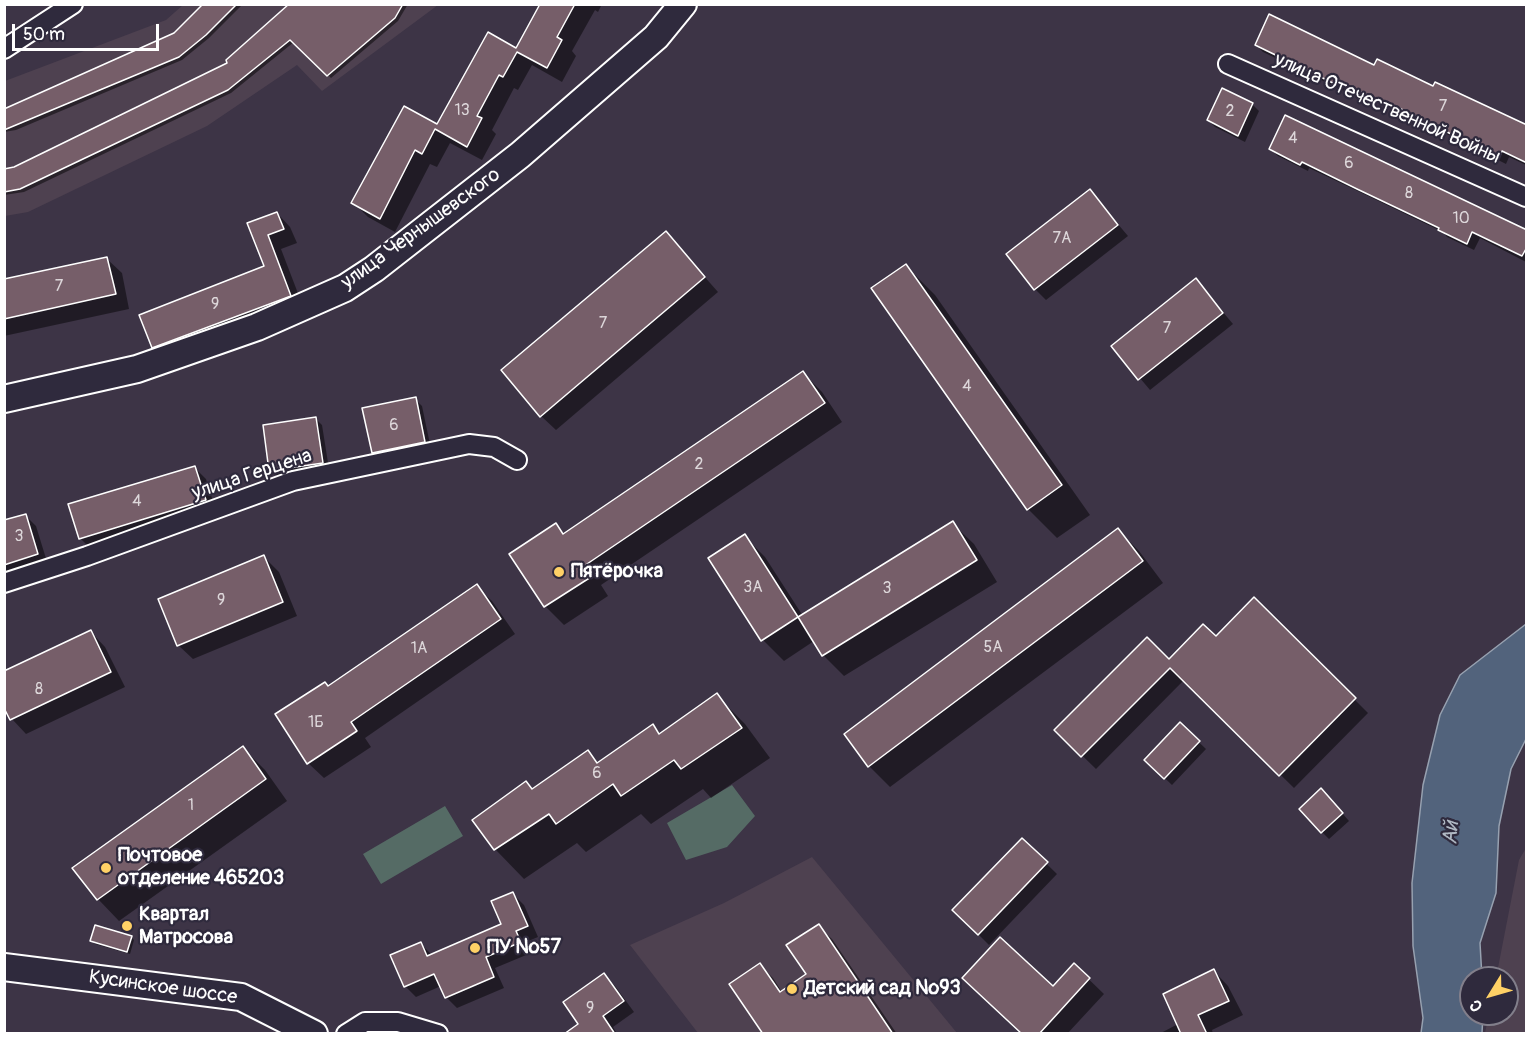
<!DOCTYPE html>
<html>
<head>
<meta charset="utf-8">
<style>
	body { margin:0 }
	#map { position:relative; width:1531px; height:1038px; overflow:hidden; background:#3d3446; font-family:Pangolin,sans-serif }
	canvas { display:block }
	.frame { position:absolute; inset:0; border:6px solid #fff; pointer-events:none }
	.north { position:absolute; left:1459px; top:966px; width:60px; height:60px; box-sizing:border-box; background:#2f2a3d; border:2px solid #827f8b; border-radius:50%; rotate:233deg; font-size:16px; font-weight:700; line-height:24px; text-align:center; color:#fff }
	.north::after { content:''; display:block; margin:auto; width:21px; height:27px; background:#ffd166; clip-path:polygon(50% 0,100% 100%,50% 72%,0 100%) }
	.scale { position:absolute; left:12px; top:24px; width:147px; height:27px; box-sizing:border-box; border:3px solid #fff; border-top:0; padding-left:8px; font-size:18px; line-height:21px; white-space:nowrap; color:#fff; -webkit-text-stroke:4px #2f2a3d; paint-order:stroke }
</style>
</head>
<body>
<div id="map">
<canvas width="1531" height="1038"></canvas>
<div class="frame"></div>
<div class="north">С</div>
<div class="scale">50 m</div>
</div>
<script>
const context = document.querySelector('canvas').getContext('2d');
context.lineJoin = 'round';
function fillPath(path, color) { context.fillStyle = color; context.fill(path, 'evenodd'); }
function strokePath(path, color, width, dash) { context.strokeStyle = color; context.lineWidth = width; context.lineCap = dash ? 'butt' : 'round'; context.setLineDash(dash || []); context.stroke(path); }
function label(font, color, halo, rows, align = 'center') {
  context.font = font + ' Pangolin,sans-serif'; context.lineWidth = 4.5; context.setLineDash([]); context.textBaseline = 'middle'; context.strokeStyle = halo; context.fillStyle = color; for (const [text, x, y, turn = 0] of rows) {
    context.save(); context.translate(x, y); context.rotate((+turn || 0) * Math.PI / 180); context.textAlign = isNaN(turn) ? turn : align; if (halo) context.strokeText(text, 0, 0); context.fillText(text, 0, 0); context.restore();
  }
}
fillPath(new Path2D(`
	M183,5H438L322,91L297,65L207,126L28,212L5,216V81L166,20Z
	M1526,848V1033H1485L1489,1014H1507V978H1496L1519,860Z
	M812,857L957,1033H698L630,945L724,903Z`), '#4e4150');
fillPath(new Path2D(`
	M732,785L755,816L727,847L686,860L667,823Z
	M445,806L463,836L381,884L363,854Z`), '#556b65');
const water = new Path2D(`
	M1526,624V739L1511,769L1499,826L1496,893L1480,943L1482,978H1471V1014H1483L1482,1033H1421L1423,1018L1413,946L1412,883L1423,785L1440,715L1460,675Z`);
fillPath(water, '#52637c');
strokePath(water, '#97a1b0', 1.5);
fillPath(new Path2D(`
	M205,4H243L209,38L182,60L16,130L4,132V109L174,34Z
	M292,4H408L398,21L331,78L294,42L231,93L24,192L4,195V170L14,169L229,63Z
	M542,4H602L598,12L595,10L572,51L576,56L562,82L532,65L518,90L514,88L492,130L496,134L482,160L450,143L437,167L430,164L395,232L368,217L353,202L438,126L517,50Z
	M1256,45L1375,67L1434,88L1526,126V165L1509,157L1506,164L1401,111L1400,113L1346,87L1344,91L1263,52Z
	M1252,104L1259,111L1245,142L1215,127L1208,120Z
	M1270,149L1526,231V262L1480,238L1474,250L1447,237L1443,232L1366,195L1309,168L1308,171L1278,156Z
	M1090,191L1128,236L1046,300L1035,289Z
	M277,213L290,227L297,243L281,249L304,309L167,361L153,347L266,267L249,224Z
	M666,233L718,292L556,430L541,416Z
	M107,259L122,273L129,309L4,336V281Z
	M906,266L935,295L1090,515L1057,538L1028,509Z
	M1196,280L1233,324L1150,390L1113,346Z
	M803,373L822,392L842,422L601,585L608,596L564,625L545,606L556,525L564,534Z
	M415,399L422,406L431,449L380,459L373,452Z
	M315,418L322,425L329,469L278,477L271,470Z
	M195,468L206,479L216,511L91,549L80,538Z
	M25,515L36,526L48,565L4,579V522Z
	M952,523L974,544L997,582L844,676L823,655L814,641L784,661L763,640L744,536L765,557L803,616Z
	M1118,530L1139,551L1163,583L890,787L869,766Z
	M264,557L279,572L297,616L193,659L178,645Z
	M476,586L492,601L515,634L365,738L371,747L324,778L308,763L329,687Z
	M1254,599L1368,713L1294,788L1184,680L1096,769L1056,730L1216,638Z
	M91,632L105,647L125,687L26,734L12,719Z
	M716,695L745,724L770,758L711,798L703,789L651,824L641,814L586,852L577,843L524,879L495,849L526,783L534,790L588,752L599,764L653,726L661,734Z
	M1180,724L1206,749L1172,785L1146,760Z
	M243,748L265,770L287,801L119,921L98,899Z
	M1328,797L1349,821L1329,839L1322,832Z
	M1022,840L1057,874L989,945L954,910Z
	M513,894L524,905L538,937L526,942L531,953L495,968L504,988L457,1008L446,997L441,986L416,997L405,986L420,943L432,955L503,924Z
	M818,926L832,939L897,1034H764L760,965L773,978L782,992L808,975Z
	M131,937L134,940L130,954L95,944L92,941Z
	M1074,965L1104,994L1067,1034H1023L1053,988Z
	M1214,971L1228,986L1243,1015L1212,1030L1213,1034H1159L1178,1024Z
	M604,975L615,986L634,1012L613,1027L617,1034H573L580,1024Z`), '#0007');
const building = new Path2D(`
	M203,4H237L206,35L179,57L4,130V109L174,33Z
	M289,4H403L395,18L327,76L290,40L228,90L20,189L4,192V169L14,167L227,63L226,60Z
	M540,4H575L557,37L562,40L547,68L517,52L503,77L499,75L477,116L482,118L467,147L435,129L422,154L415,150L380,219L351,203L404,106L437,124L488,32L516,48Z
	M1269,14L1374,65L1377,59L1433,86L1435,82L1527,125V163L1502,151L1499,158L1393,105L1392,107L1339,81L1337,85L1255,45Z
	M1222,88L1253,103L1238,136L1207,120Z
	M1285,115L1527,230V247L1522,256L1472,232L1467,244L1438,230L1439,228L1357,189L1302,162L1300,165L1269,149Z
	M1090,189L1118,225L1034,290L1006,254Z
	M277,212L284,229L268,235L291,296L152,348L139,315L264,266L247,223Z
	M666,231L705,277L540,417L501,370Z
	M107,257L116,294L4,319V279Z
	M906,264L1062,485L1027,510L871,288Z
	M1196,278L1223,313L1138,380L1111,346Z
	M803,371L825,403L584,566L591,577L544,607L509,554L556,523L563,534Z
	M416,397L425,442L372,453L362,408Z
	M316,417L323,463L269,471L263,425Z
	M195,466L206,500L79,539L68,504Z
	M26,514L38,554L4,565V520Z
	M953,521L977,560L822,656L798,617Z
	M1118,528L1143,561L868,767L844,734Z
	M745,534L798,617L761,641L708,558Z
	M264,555L283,602L177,646L158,599Z
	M477,584L501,619L351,722L357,731L307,764L275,714L325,682L328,686Z
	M1254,597L1356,698L1279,776L1170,668L1081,757L1054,730L1147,637L1169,659L1203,624L1216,636Z
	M91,630L111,672L10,720L4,708V671Z
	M717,693L742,728L681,769L674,760L621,796L613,784L556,824L549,814L494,850L472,820L526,781L532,789L588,750L597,763L653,724L659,734Z
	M1180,722L1200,741L1164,779L1144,760Z
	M243,746L266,779L97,900L72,868Z
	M1321,788L1343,813L1321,833L1299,809Z
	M1022,838L1048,862L978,935L952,910Z
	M513,892L528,926L516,931L521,942L486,957L494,977L445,998L434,974L404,987L390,955L421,942L427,956L501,924L491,901Z
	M819,924L850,970L893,1034H763L729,984L760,963L780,992L806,974L786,945Z
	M95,925L132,936L127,952L90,941Z
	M1000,937L1053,986L1074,963L1090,978L1039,1034H1022L962,978Z
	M1214,969L1229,1001L1198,1015L1207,1034H1181L1163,994Z
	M604,973L624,1001L603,1016L615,1034H564L578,1024L563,1002Z`);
fillPath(building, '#765e69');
strokePath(building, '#fff', 1.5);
const street = new Path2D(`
	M4,49L73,4
	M1228,64L1526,197
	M4,583L87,556L293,481L469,444L494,447L517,460
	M346,1034L365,1022H398L438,1034`);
const secondary = new Path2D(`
	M4,399L137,369L257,327L345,288L374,269L520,155L656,37L683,4
	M4,967L241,997L314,1034`);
strokePath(street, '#fff', 22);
strokePath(secondary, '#fff', 30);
strokePath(street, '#2f2a3d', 18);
strokePath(secondary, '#2f2a3d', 26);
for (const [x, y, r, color] of [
	[559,572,6,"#ffd166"],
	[106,868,6,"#ffd166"],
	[127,926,6,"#ffd166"],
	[475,948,6,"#ffd166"],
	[792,989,6,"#ffd166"]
]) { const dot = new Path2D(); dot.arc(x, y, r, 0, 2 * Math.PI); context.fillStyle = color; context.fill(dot); strokePath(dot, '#2f2a3d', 2); }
label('16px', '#ddd7da', null, [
	["7",1443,107],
	["13",462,111],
	["2",1230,112],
	["4",1293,139],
	["6",1349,164],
	["8",1409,194],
	["10",1461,219],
	["7А",1062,239],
	["7",59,287],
	["9",215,305],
	["7",603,324],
	["7",1167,329],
	["4",967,387],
	["6",394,426],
	["2",699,465],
	["4",137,502],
	["3",19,537],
	["3А",753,588],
	["3",887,589],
	["9",221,601],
	["5А",993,648],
	["1А",419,649],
	["8",39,690],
	["1Б",316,723],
	["6",597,774],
	["1",191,806],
	["9",590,1009]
]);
label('20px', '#fff', '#2f2a3d', [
	["улица Отечественной Войны",1387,109,24],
	["улица Чернышевского",421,229,-36],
	["улица Герцена",252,475,-18],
	["Кусинское шоссе",163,988,8]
]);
label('bold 20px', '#fff', '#2f2a3d', [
	["Пятёрочка",571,572],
	["Почтовое",118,856],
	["отделение 465203",118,879],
	["Квартал",139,915],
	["Матросова",139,938],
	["ПУ №57",487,948],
	["Детский сад №93",804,989]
], 'left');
label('italic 21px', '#b1b9c4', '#2f2a3d', [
	["Ай",1452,833,-87]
]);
</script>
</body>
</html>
